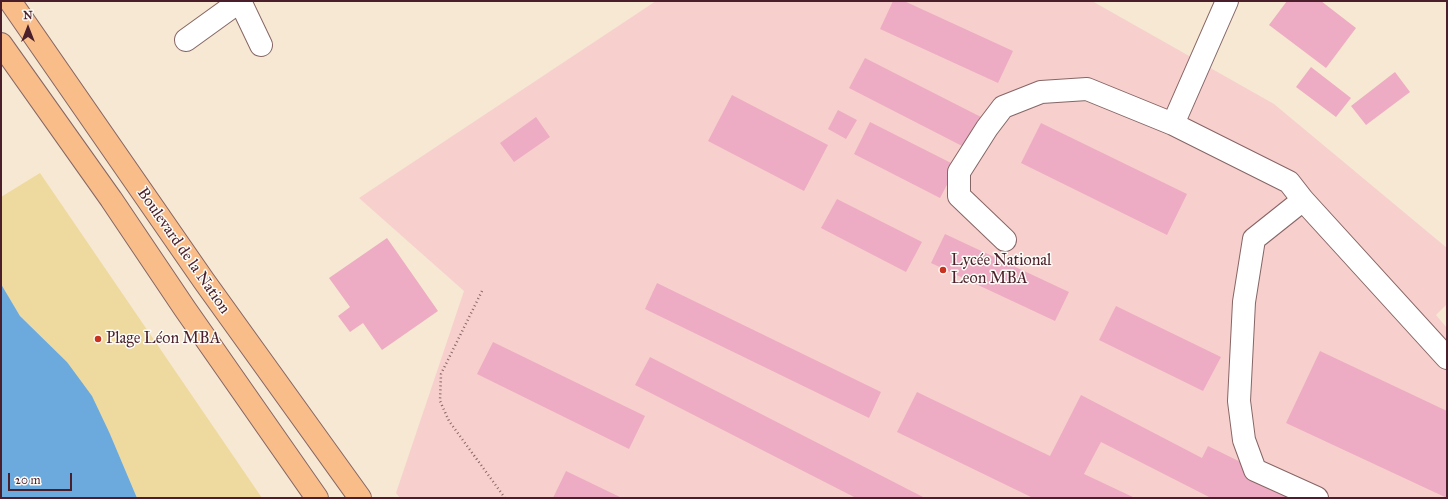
<!DOCTYPE html>
<html>
<head>
<meta charset="utf-8">
<style>
	body { margin:0 }
	#map { position:relative; width:1448px; height:499px; overflow:hidden; background:#f6e8d2; font-family:"IM FELL Great Primer",serif }
	canvas { display:block }
	.frame { position:absolute; inset:0; border:2px solid #4a1f2b; pointer-events:none }
	.north { position:absolute; left:8px; top:8px; width:40px; height:40px; -webkit-text-stroke:3px #fdfcf7; paint-order:stroke; rotate:0deg; font-size:11px; font-weight:700; line-height:16px; text-align:center; color:#4a1f2b }
	.north::after { content:''; display:block; margin:auto; width:14px; height:18px; background:#4a1f2b; clip-path:polygon(50% 0,100% 100%,50% 72%,0 100%) }
	.scale { position:absolute; left:8px; top:473px; width:64px; height:18px; box-sizing:border-box; border:2px solid #4a1f2b; border-top:0; padding-left:5px; font-size:12px; line-height:14px; white-space:nowrap; color:#4a1f2b; -webkit-text-stroke:3px #fdfcf7; paint-order:stroke }
</style>
</head>
<body>
<div id="map">
<canvas width="1448" height="499"></canvas>
<div class="frame"></div>
<div class="north">N</div>
<div class="scale">20 m</div>
</div>
<script>
const context = document.querySelector('canvas').getContext('2d');
context.lineJoin = 'round';
function fillPath(path, color) { context.fillStyle = color; context.fill(path, 'evenodd'); }
function strokePath(path, color, width, dash) { context.strokeStyle = color; context.lineWidth = width; context.lineCap = dash ? 'butt' : 'round'; context.setLineDash(dash || []); context.stroke(path); }
function label(font, color, halo, rows, align = 'center') {
  context.font = font + ' "IM FELL Great Primer",serif'; context.lineWidth = 3; context.setLineDash([]); context.textBaseline = 'middle'; context.strokeStyle = halo; context.fillStyle = color; for (const [text, x, y, turn = 0] of rows) {
    context.save(); context.translate(x, y); context.rotate((+turn || 0) * Math.PI / 180); context.textAlign = isNaN(turn) ? turn : align; if (halo) context.strokeText(text, 0, 0); context.fillText(text, 0, 0); context.restore();
  }
}
fillPath(new Path2D(`
	M656,1H1092L1274,104L1447,248V304L1436,315L1447,328V498H400L396,493L464,291L359,198Z`), '#f7d0cd');
fillPath(new Path2D(`
	M40,173L262,498H137L110,434L67,362L20,316L1,284V197Z`), '#eeda9e');
fillPath(new Path2D(`
	M1,284L20,316L67,362L92,396L110,434L137,498H1Z`), '#6caade');
fillPath(new Path2D(`
	M893,1H904L1013,51L998,83L880,29Z
	M1287,1H1321L1356,28L1326,68L1269,25Z
	M865,58L981,117L966,148L849,88Z
	M1311,67L1351,98L1336,117L1296,87Z
	M1395,72L1410,92L1366,125L1351,106Z
	M732,95L828,145L804,191L708,141Z
	M838,110L857,120L846,139L828,129Z
	M536,117L550,137L514,162L500,143Z
	M870,122L957,166L940,198L854,154Z
	M1041,123L1187,194L1167,235L1021,163Z
	M837,199L922,242L906,272L821,228Z
	M945,234L1069,292L1055,321L931,263Z
	M387,238L438,311L382,350L363,323L350,332L338,316L350,307L329,278Z
	M657,283L881,392L869,418L645,309Z
	M1116,306L1221,357L1203,391L1099,340Z
	M493,342L645,416L629,449L477,374Z
	M1320,351L1447,411V498L1286,423Z
	M650,357L925,498H856L635,385Z
	M917,392L1050,456L1081,395L1202,458L1208,446L1314,498H1211L1101,442L1084,474L1135,498H1033L897,432Z
	M566,471L622,498H553Z`), '#edacc3');
const minor = new Path2D(`
	M186,40L240,1L261,45
	M1173,124L1227,1
	M1303,200L1254,239L1244,302L1239,401L1244,440L1255,470L1317,498
	M1005,240L959,196V172L987,128L1003,107L1041,92L1087,89L1173,124L1289,182L1303,200L1447,358`);
const major = new Path2D(`
	M10,1L204,281L360,498
	M1,44L111,199L185,309L317,498`);
strokePath(minor, '#866565', 24);
strokePath(major, '#866565', 24);
strokePath(new Path2D(`
	M482,291L441,374L440,401L449,421L505,498`), '#866565', 2.5, [1, 3]);
strokePath(minor, '#fff', 22);
strokePath(major, '#f8bd89', 22);
for (const [x, y, r, color] of [
	[943,270,4,"#c8321e"],
	[98,339,4,"#c8321e"]
]) { const dot = new Path2D(); dot.arc(x, y, r, 0, 2 * Math.PI); context.fillStyle = color; context.fill(dot); strokePath(dot, '#fdfcf7', 1.5); }
label('16px', '#4a1f2b', '#fdfcf7', [
	["Boulevard de la Nation",183,251,55]
]);
label('16px', '#4a1f2b', '#fdfcf7', [
	["Lycée National",951,261],
	["Leon MBA",951,279],
	["Plage Léon MBA",106,339]
], 'left');
</script>
</body>
</html>
